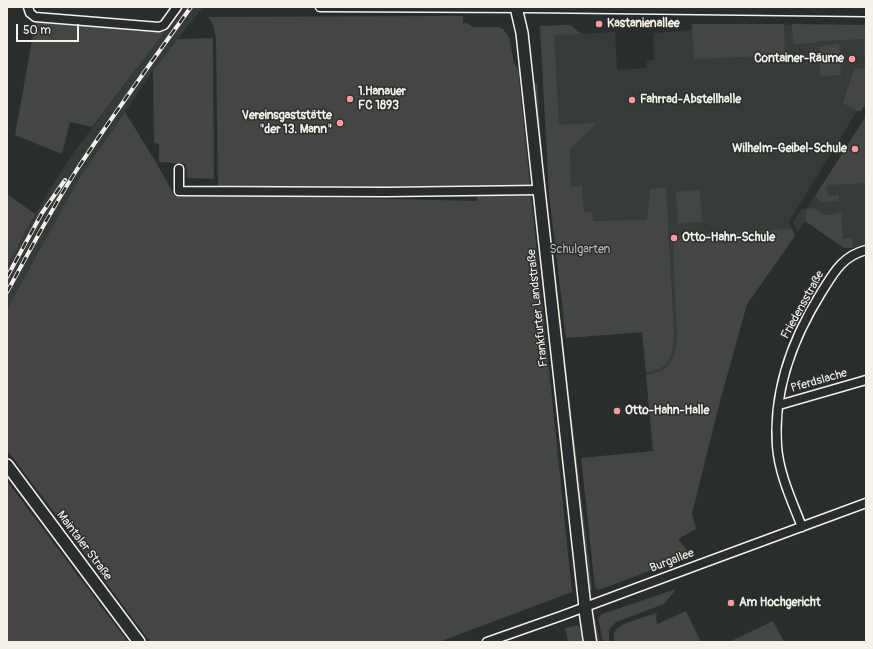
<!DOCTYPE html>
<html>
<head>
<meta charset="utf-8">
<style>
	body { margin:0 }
	#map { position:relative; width:873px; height:649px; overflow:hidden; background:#2a2d2e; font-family:Pangolin,sans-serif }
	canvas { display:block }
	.frame { position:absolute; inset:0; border:8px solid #f4f1e8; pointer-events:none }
	.scale { position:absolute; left:16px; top:24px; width:63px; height:18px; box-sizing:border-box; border:2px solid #f4f1e8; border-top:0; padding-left:5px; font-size:12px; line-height:14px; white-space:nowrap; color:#f4f1e8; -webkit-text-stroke:3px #2a2d2e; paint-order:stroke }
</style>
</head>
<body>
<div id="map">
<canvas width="873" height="649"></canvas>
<div class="frame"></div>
<div class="scale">50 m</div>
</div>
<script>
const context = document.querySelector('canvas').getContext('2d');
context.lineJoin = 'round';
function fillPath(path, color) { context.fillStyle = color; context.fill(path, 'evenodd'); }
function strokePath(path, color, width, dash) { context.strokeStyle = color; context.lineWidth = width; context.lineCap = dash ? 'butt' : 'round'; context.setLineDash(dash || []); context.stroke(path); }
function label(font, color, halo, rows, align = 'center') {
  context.font = font + ' Pangolin,sans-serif'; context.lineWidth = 3; context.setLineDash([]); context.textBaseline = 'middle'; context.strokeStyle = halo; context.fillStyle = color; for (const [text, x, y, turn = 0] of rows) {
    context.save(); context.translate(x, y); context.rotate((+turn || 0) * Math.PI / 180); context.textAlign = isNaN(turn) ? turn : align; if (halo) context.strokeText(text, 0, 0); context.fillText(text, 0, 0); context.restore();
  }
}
fillPath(new Path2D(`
	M179,7H203L153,71L80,177L7,309V266L35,214L71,156L166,30Z
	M692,24L866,25V103L861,111H857L789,222L795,236L747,304L720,401L709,446L654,451L642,332L566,338L549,193L540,26L570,25L582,34L615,32L617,70L647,68V61L654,60L653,33L692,30Z
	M866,116V245L850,248H844L805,221L798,232L793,222L801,209L807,208Z`), '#373a3a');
fillPath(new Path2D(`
	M463,16V23H466L474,27H499L503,29L509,37L514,63L518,69L572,592L439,642H150L51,508L7,450V309L80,177L125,112L157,164L175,196L180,197L266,196L477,201V192L218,188L216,38L213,24L208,17Z
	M36,18L166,30L92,127L70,122L62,154L15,135Z
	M692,24H784L785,55L694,59Z
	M792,24L866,25V103L861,111H857L843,103L854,69L865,68L864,39L818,41L815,43L793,44Z
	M570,25L581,34L554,35L559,125L597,123L570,149L571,187L582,186L584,212H592L593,221L647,220L650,189L666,187L674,332C673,353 671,370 646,372L642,332L566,338L549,193L540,26Z
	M213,38L214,179L187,178L186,164L159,162V144L154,143L153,71L178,39Z
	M839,43L841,75L820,76L819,47Z
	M534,84H537L545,191L592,587V590L590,591L587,585L542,190Z
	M866,116V183L827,185L828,196L839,195V201L822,202L815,197Z
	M700,190L702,222L678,224L676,192Z
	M7,194L35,214L7,266Z
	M815,208C824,218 830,215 841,212L843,239L852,238L853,248H844L805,221L807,209Z
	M792,229L795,236L747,304L720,401L692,514L696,529L678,539L691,555L599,590L595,588L581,458L653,451L646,375C669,371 673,364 677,341L673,244L676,240L677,235Z
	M7,481L128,642H7Z
	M676,589L664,604L616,622L609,630V642H603L598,618L602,614Z
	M686,611L701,642H614C614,638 613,633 616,630C621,623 648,616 657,613L656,617L657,624Z
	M595,618L600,642H595L591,620Z
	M773,621L784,642H729Z
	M578,625L581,631L583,642H568L565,628Z`), '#444645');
const minor = new Path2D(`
	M28,7L30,13L35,17L159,27L164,25L177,7
	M320,7L529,8L866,12
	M179,169V191L386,192L539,190
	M779,405L866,380
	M802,527C792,501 779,474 777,446C773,391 793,338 821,293C833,274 842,256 866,250
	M487,642L561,616L698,565L866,503`);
const major = new Path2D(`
	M516,7L522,33L539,190L585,607
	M7,465L139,642`);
const highway = new Path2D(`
	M585,607L590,642`);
strokePath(minor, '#f4f1e8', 11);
strokePath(major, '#f4f1e8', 14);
strokePath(highway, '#f4f1e8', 15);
strokePath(minor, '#2a2d2e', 8);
strokePath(major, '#2a2d2e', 11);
strokePath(highway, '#2a2d2e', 12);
const rail = new Path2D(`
	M7,277L42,213L65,180
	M7,292C29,252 51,210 76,171C113,115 152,61 191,7`);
strokePath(rail, '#f4f1e8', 4);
strokePath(rail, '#2a2d2e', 2.5, [8]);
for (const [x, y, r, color] of [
	[599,24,4,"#ff9aa2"],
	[852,59,4,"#ff9aa2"],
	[350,99,4,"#ff9aa2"],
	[632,100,4,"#ff9aa2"],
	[340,123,4,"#ff9aa2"],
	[855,149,4,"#ff9aa2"],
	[674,238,4,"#ff9aa2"],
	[617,411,4,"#ff9aa2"],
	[731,603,4,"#ff9aa2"]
]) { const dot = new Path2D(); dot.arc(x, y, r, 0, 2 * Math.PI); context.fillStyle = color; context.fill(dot); strokePath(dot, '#2a2d2e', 1.5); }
label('bold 12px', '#f4f1e8', '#2a2d2e', [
	["Kastanienallee",607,24],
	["Container-Räume",844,59,"right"],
	["1.Hanauer",358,92],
	["FC 1893",358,106],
	["Fahrrad-Abstellhalle",640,100],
	["Vereinsgaststätte",332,116,"right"],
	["\"der 13. Mann\"",332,130,"right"],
	["Wilhelm-Geibel-Schule",847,149,"right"],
	["Otto-Hahn-Schule",682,238],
	["Otto-Hahn-Halle",625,411],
	["Am Hochgericht",739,603]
], 'left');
label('12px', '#b6b5af', '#2a2d2e', [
	["Schulgarten",580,250]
]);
label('12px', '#f4f1e8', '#2a2d2e', [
	["Friedensstraße",803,305,-61],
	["Frankfurter Landstraße",538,308,-96],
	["Pferdslache",819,381,-16],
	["Maintaler Straße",84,546,53],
	["Burgallee",672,561,-21]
]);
</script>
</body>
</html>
